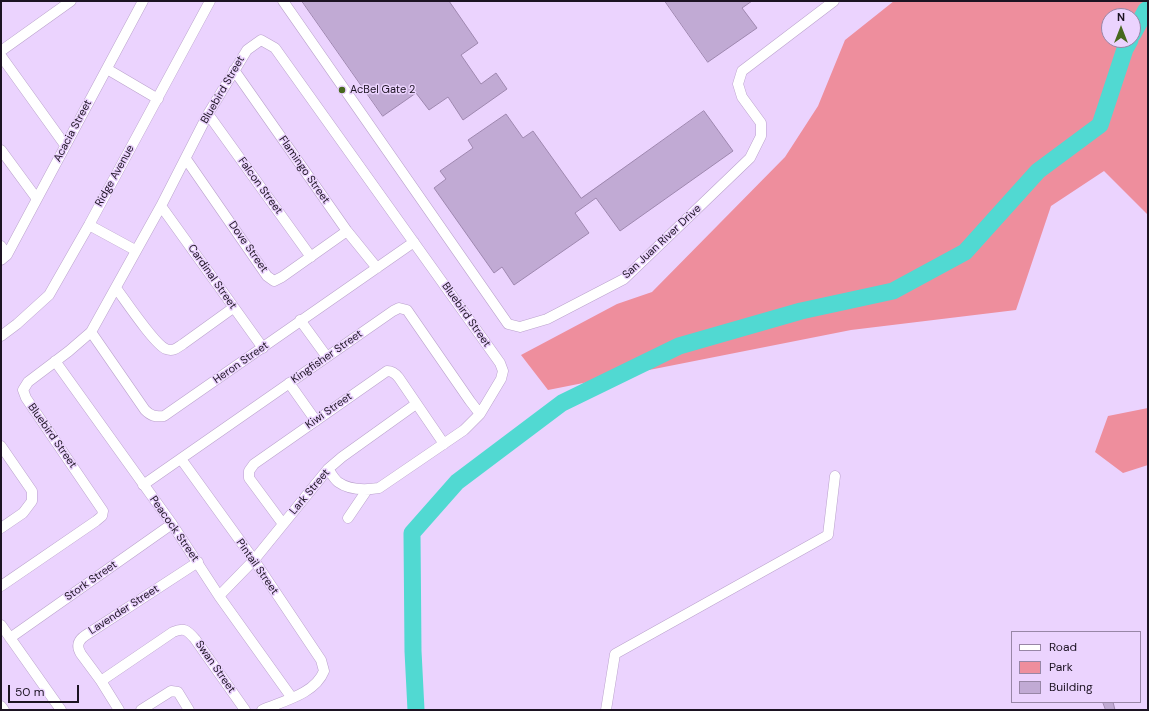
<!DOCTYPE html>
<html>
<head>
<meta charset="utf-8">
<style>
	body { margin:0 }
	#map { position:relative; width:1149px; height:711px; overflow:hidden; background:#ebd3fe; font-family:"DM Sans",sans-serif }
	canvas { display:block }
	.frame { position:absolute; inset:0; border:2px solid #1c1322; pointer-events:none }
	.legend { position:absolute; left:1011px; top:631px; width:130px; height:72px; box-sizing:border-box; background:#ebd3fe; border:1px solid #9886a6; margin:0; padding:5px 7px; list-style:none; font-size:12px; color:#1c1322 }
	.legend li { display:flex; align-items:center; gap:8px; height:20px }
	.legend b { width:20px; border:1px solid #9886a6 }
	.north { position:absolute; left:1101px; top:8px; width:40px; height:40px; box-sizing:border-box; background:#ebd3fe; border:1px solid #9886a6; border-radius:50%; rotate:0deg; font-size:11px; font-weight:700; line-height:16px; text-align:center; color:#1c1322 }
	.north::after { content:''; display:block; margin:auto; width:14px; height:18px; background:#47681e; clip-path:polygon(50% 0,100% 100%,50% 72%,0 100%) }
	.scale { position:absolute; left:8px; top:685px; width:71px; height:18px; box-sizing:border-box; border:2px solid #1c1322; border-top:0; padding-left:5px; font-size:12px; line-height:14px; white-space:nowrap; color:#1c1322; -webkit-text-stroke:3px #ebd3fe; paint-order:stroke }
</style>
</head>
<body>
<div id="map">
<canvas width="1149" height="711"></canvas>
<div class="frame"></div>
<ul class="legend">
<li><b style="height:5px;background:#fff"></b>Road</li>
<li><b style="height:11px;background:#ee8e9d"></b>Park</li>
<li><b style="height:11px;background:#c1aad4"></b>Building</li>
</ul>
<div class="north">N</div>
<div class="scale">50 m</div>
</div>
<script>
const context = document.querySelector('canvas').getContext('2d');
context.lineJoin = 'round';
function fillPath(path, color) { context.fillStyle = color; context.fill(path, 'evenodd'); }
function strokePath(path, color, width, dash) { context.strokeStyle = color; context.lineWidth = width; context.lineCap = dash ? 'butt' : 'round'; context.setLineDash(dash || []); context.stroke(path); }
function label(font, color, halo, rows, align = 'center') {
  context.font = font + ' "DM Sans",sans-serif'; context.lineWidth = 3; context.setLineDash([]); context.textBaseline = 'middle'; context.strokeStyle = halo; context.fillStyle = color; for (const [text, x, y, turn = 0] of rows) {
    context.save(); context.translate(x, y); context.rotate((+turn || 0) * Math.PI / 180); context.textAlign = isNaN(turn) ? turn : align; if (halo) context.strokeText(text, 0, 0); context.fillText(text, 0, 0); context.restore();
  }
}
fillPath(new Path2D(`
	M894,1H1148V215L1104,171L1051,206L1016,310L851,330L548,390L521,355L617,304L652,292L785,157L818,106L845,40ZM1109,16H1133V40H1109Z
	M1148,408V465L1123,473L1095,452L1108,416Z`), '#ee8e9d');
strokePath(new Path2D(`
	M1133,34L1146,10L1148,9
	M416,710L413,651L412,533L457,482L562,403L679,346L801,311L893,291L965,252L1038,171L1100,125L1125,49L1130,40`), '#51d9d2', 17);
const building = new Path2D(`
	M302,1H449L478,43L461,55L481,84L496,73L507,89L463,120L448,97L429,110L416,93L383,116Z
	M665,1H752L742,8L757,28L708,62Z
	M704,111L733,151L620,231L596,198L575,213L589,233L514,285L502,267L494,273L434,188L446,179L440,171L473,148L468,140L506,114L523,138L533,131L581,198Z
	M1103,702H1113L1115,710H1106Z`);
fillPath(building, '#c1aad4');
strokePath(building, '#9e87af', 1);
const minor = new Path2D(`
	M283,1L508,324L520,327L547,319L624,279L750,158L761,136V123L742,97L738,84L742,71L834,1
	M1,51L71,1
	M1,56L65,145
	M107,69L158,99
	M234,70L347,231L377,268
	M208,114L311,257
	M1,150L37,199
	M186,159L267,276L274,281L282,277L347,231
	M161,206L263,348
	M89,225L135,250
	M1,246L7,255
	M1,260L7,255L143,1
	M116,288C125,300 155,345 166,349C173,352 177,348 183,344L233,308
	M300,320L327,357
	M91,332L145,410C151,416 155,417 164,416L414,242
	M1,336L17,324L49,295L89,225L210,1
	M55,361L172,524L219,596L292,698
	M289,383L316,421
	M1,446L32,491V501L23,513L1,528
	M181,459L254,560L321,660L324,671C315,694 283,701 262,710
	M143,485L393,311L399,308L407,310L470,401L480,414
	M348,518L367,490
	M283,524L249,478V471L254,464L387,371C393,371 396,374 399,378L444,444
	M1,586L96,521L102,516L103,511L26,398L23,390L28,382L69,351L91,332L161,206L208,114L247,50L261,40L275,48L500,363L503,371L501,379L480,414L464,430L379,488C366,490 349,490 338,482C334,479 331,473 328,469
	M219,596L254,560L328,469L342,457L416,404
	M1,625L61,710
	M10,638L172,524
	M101,681L173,632C184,627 187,630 195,639L245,710
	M1,706L4,710
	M119,710L101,681L81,654C76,646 78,640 86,635L198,562
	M141,710L171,691L178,692L189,710
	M606,710L615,654L828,535L835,476`);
strokePath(minor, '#baa2cc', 11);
strokePath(minor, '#fff', 10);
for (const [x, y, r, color] of [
	[342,90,4,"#47681e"]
]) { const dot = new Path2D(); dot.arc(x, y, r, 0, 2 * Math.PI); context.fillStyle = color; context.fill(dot); strokePath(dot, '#ebd3fe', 1.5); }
label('11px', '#1c1322', '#ebd3fe', [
	["Bluebird Street",223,90,-60],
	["Acacia Street",73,131,-62],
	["Flamingo Street",304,170,55],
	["Ridge Avenue",115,176,-61],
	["Falcon Street",260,186,54],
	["San Juan River Drive",662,242,-43],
	["Dove Street",248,247,55],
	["Cardinal Street",212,277,55],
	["Bluebird Street",466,315,55],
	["Kingfisher Street",327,357,-35],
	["Heron Street",241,363,-35],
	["Kiwi Street",329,411,-35],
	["Bluebird Street",52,436,55],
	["Lark Street",310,492,-50],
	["Peacock Street",174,529,55],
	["Pintail Street",257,567,55],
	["Stork Street",91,581,-35],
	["Lavender Street",124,610,-33],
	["Swan Street",215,667,55]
]);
label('11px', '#1c1322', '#ebd3fe', [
	["AcBel Gate 2",350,90]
], 'left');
</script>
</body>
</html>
